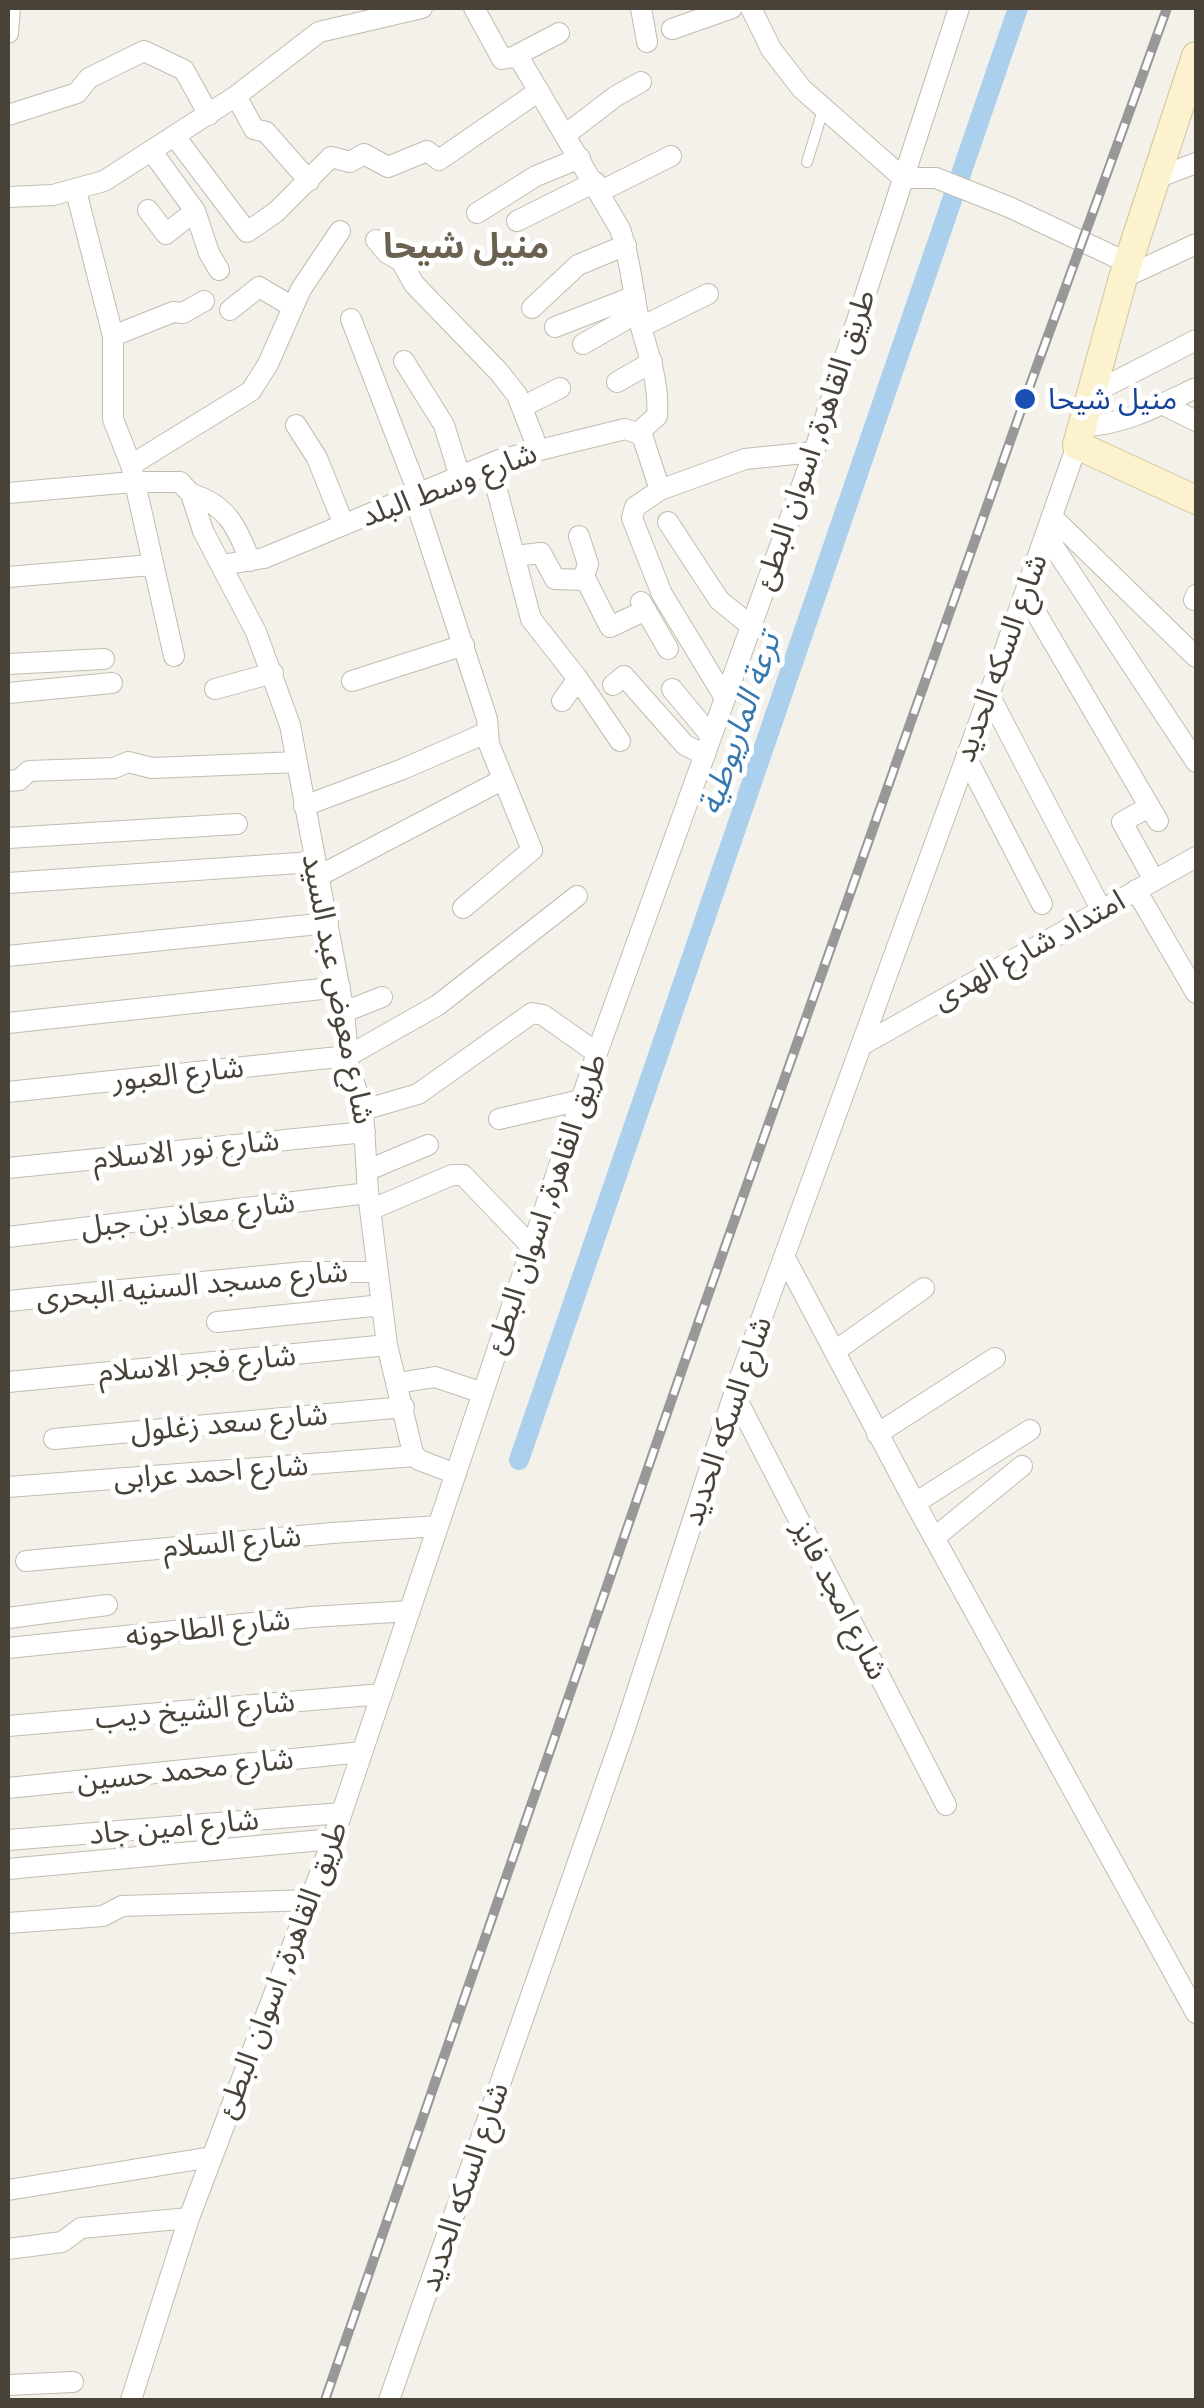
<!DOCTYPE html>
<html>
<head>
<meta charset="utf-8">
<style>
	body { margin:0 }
	#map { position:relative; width:1204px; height:2408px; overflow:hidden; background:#f4f1ea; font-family:"Golos Text",sans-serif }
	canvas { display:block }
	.frame { position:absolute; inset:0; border:10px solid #484239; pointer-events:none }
</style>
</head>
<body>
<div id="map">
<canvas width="1204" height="2408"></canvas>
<div class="frame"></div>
</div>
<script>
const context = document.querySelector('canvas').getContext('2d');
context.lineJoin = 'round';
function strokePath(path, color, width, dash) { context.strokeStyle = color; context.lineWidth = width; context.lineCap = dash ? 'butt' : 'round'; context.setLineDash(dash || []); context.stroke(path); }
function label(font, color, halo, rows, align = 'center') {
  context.font = font + ' "Golos Text","Noto Sans Arabic",sans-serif'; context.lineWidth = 10; context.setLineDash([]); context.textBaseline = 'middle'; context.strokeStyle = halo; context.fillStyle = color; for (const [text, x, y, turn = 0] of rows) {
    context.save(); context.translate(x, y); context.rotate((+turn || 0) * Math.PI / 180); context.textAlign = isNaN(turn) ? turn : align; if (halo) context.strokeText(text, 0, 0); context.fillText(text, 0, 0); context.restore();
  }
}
strokePath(new Path2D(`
	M519,1460L1018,8`), '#abd0ed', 20);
const lane = new Path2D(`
	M807,162L823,110`);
const street = new Path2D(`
	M474,8L502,59L518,56L620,229C630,257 632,286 638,315C646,350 660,379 657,416L639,432
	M641,8L647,42
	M751,8L771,49L802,89L903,178H936L1009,207L1128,263
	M672,29L732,8
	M8,33L10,8
	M517,55L559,33
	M236,96L254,129L266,132L309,181
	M8,115L77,93L89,78L144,51L184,70L209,115
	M565,135L616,96L641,82
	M176,138L247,232L276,212L331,157L350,162L364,154L388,167L427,151L439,160L539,91
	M153,153L195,211L209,253L219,270
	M1154,179L1196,163
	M76,191L113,336V419L131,465L174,656
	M601,191L671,156
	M8,197L53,195L104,181L236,96L319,32L422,8
	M148,210L166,234L195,211
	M477,213L536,176L580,158
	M517,221L595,182
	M376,240L387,253L401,261L414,284L499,372L517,395L538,449
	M1123,278L1196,244
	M532,308L578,265L626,245
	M230,310L259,287L293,307
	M351,319L419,495
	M555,327L635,296
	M641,327L708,294
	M113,336L173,312L183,313L204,301
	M583,344L637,313
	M404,361L444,425L460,477
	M617,382L652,362
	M1093,393L1196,340
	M1162,404L1196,421
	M522,407L560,388
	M296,425L317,458L344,525
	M1083,426C1122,426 1162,404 1196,388
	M490,464L531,619L578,679L620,741
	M131,465L251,391L268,364L301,289L340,231
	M660,490L635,507L632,518L662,594L725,698
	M8,493L133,482H180L191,494L203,531L256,632L290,725L344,1012L349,1068L363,1110L368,1193L387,1345L413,1453L419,1460L456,1474
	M191,494C227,504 238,529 250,561
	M414,496L487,719L489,744L532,850L463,908
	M1052,517L1196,657
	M668,522L719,600L751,626
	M1046,535L1196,762
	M579,536L588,564L583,579
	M515,556L541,553L555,579L586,580L610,627L646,610
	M222,565L264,558L499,460L625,429L642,435L660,490L745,459L814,452
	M8,577L152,565
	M1025,594L1158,821
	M1194,600L1196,595
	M641,602L668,649
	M8,664L104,659
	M352,681L464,645
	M613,685L624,676L685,745L705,755
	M215,689L273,673
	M672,689L711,736
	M8,693L112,683
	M989,695L1101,909
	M562,701L578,679
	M966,757L1042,904
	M8,781L19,780L29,771L114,768L128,762L152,768L297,762
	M304,806L403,769L488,732
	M1149,807L1122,822L1154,880
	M8,838L237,824
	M317,877L502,780
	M8,883L313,862
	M1136,890L1196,993
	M8,956L328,923
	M344,1012L382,997
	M8,1023L340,987
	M862,1045L1196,857
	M8,1092L348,1056L438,1005L577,896
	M363,1110L418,1094L532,1013L543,1015L597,1053
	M499,1119L581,1100
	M8,1168L365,1132
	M368,1170L428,1145
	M370,1210L452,1175H463L532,1247
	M8,1237L368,1193
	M785,1258L915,1503L1196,2013
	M8,1301L304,1272H377
	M217,1322L382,1305
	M835,1351L924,1288
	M8,1382L387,1345
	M398,1383L435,1377L483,1393
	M734,1394L946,1805
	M877,1434L995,1358
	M54,1439L404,1407
	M8,1487L415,1456
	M915,1503L1030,1430
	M934,1538L1022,1466
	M26,1561L332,1533L438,1526
	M8,1618L107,1605
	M8,1648L311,1617L410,1611
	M8,1726L382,1694
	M8,1788L362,1752
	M8,1840L341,1813
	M8,1869L333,1839
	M8,1923L103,1916L122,1906L312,1900
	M8,2190L212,2157
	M8,2249L62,2242L81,2228L189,2218
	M8,2385L73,2382
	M131,2400L189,2218L333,1839L597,1053L814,452L959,8
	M389,2400L624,1731L734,1394L989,695L1077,445`);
const secondary = new Path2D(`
	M1196,56L1123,278L1077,445L1196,500`);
strokePath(lane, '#c2bcb0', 12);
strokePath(street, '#c2bcb0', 22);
strokePath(secondary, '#d1c59c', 30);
strokePath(lane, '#fff', 10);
strokePath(street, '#fff', 20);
strokePath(secondary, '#fcf2cd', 28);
const rail = new Path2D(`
	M325,2400L702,1312L1025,399L1167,8`);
strokePath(rail, '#989898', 10);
strokePath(rail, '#fff', 6, [19]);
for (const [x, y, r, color] of [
	[1025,399,12,"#1a4fb4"]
]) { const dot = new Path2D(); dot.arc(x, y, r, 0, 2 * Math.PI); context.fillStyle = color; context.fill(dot); strokePath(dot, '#fff', 4); }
label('30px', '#164399', '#fff', [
	["منيل شيحا",1048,399]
], 'left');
label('30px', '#484239', '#fff', [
	["طريق القاهرة, اسوان البطئ",815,440,-71],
	["شارع وسط البلد",449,485,-21],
	["شارع السكه الحديد",1001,658,-70],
	["امتداد شارع الهدى",1029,950,-29],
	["شارع معوض عبد السيد",338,989,79],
	["شارع العبور",178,1074,-6],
	["شارع نور الاسلام",186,1150,-6],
	["طريق القاهرة, اسوان البطئ",546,1204,-71],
	["شارع معاذ بن جبل",188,1215,-7],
	["شارع مسجد السنيه البحرى",192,1285,-5],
	["شارع فجر الاسلام",197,1364,-5],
	["شارع السكه الحديد",727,1421,-71],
	["شارع سعد زغلول",229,1423,-5],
	["شارع احمد عرابى",211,1472,-4],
	["شارع السلام",232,1542,-5],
	["شارع امجد فايز",840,1600,63],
	["شارع الطاحونه",208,1628,-6],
	["شارع الشيخ ديب",195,1710,-5],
	["شارع محمد حسين",185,1770,-6],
	["شارع امين جاد",174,1827,-5],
	["طريق القاهرة, اسوان البطئ",282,1970,-69],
	["شارع السكه الحديد",464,2187,-71]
]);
label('italic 32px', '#3778ae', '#fff', [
	["ترعة الماريوطية",740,724,-71]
]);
label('bold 35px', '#6a6150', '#fff', [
	["منيل شيحا",466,247]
]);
</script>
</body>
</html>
